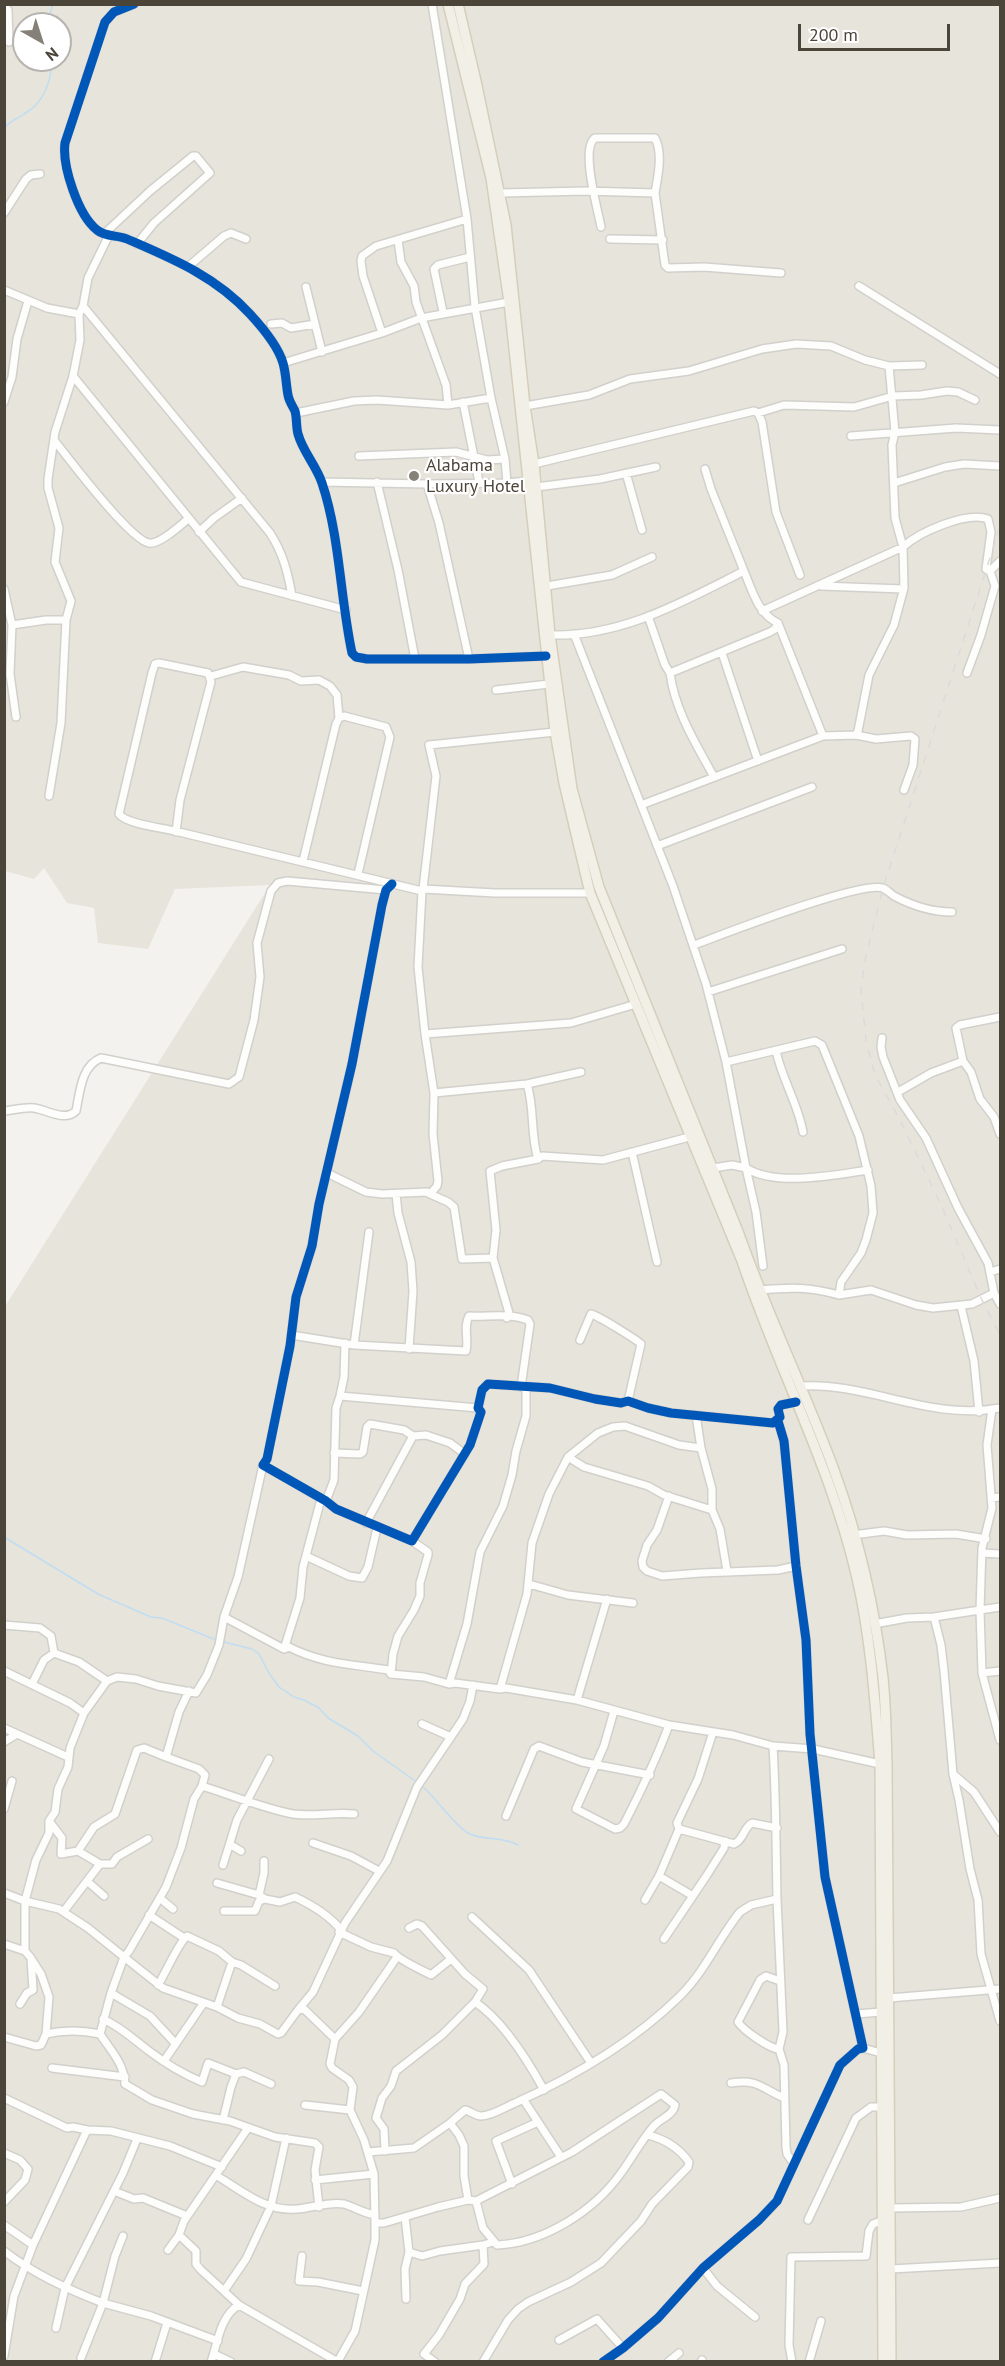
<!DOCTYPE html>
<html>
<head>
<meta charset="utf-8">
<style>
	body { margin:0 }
	#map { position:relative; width:1005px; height:2366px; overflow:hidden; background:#f4f2ee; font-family:"PT Sans",sans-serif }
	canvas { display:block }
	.frame { position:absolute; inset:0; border:6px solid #4b4439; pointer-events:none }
	.north { position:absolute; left:12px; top:12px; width:60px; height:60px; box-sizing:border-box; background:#fff; border:2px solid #b7b4b0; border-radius:50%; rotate:141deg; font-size:16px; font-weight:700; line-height:24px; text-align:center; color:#4b4439 }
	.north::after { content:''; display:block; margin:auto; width:21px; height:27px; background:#868178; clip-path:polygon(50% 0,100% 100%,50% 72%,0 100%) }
	.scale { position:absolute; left:798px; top:24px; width:152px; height:27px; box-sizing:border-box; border:3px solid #4b4439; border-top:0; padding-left:8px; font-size:18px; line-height:21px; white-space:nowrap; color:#4b4439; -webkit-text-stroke:4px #fff; paint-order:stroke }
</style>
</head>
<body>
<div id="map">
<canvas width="1005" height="2366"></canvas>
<div class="frame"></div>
<div class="north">N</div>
<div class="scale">200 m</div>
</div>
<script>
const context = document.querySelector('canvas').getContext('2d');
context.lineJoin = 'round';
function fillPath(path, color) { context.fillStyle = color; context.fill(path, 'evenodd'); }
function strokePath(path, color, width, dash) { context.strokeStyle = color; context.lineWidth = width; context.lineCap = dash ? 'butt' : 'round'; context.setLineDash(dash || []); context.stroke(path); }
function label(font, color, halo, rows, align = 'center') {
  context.font = font + ' "PT Sans",sans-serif'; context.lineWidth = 4.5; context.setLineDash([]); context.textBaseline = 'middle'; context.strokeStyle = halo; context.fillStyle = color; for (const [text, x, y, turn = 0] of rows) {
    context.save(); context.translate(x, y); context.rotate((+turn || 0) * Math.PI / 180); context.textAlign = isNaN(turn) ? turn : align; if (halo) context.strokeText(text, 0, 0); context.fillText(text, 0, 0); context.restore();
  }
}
fillPath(new Path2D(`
	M5,5H1000V2361H5L4,1308L270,885L175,889L148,949L98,943L94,908L67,903L44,868L34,879L5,871ZM24,24H60V60H24Z`), '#e7e4dc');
strokePath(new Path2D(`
	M47,24L53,4
	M4,128C10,121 17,119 24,114C44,103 51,81 52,60
	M4,1537L98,1594L151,1617L162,1618L216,1640
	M224,1642L252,1649L259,1654L269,1673L279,1687L294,1697L304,1700L319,1708L328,1718L358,1736L373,1751L418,1783
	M422,1786C436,1798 453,1824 468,1833C482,1841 502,1836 518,1845`), '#c0ddf1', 1.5);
const minor = new Path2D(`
	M134,4L114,12L105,22L65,143C62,166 78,215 97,230C105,237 118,235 127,239C173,259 215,276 250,314C262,327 278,346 283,363C286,373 286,385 288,395C289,401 292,405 295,411C297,418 296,427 298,434C303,452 316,465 322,483C340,537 340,597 352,653L356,657L367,659H469L546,656
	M432,4L467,219L475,307L491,398L505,459L507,483L527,481
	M4,5L8,10L9,42
	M501,193L586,191L655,193L665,265L668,268L704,267L781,273
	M4,213L26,179L31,175L40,174
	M601,227C598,210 580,148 595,138H655C663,153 658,176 655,193
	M104,234L150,191L193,156H196L210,173L154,223L137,244
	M610,239L663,240
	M398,240L401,262L414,286L416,302L446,385L448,405
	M189,266L224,236L231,233L246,239
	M859,286L1000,374
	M306,287L322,352
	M4,290L47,308L79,314
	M83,306L270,533C283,553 288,573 292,596
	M443,312L434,269L438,265L470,257
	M271,324L282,323L291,328L315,324
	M382,333L363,276L361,261L362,256L376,246L467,219
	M283,363L382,333L421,318L509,302
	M889,366L922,365
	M73,376L241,582L346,610
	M4,402L12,377L17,339L28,301
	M463,402L479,482
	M525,406L589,395L630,379L689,371L762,349L796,344L831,346L865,360L889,366L895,432L892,445L895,518L903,547L904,588L894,625L869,675L858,731L856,735L823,736L641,805
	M296,413L354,401L377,400L448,405L491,398
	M758,413L784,405L854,407L893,396L921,395L947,391L958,392L975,400
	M851,436L956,428L1000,430
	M54,440C69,459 130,540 149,543C159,545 181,525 188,519
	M359,456L456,452L487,460L505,459
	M534,464L754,411L758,413L762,422L776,512L800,575
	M705,469L711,489L744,571
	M626,473L642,530
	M322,482L427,484L507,483
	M377,482L398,570L415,659
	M894,483L945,467L964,464L1000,466
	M427,484L439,523L469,659
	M536,487L600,479L656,467
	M199,532L214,518L242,498
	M990,571L1000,561
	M547,586L612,575L652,557
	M821,586L903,589
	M4,589L12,625L10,674L16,717
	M762,611L903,547C919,532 967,511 988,519L991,532L986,569L990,571L995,586L981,635L967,673
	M648,616L665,665L670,673L770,632L775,629L778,623
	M12,625L46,620H66L71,601L55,562L59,528L48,488V479L55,432L73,376L80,340L79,314L83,306L88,278L109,235
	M574,634L673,886L706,984L726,1062
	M550,635C622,637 682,602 744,571C752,590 758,614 778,623L823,736
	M722,653L758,761
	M670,673C675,711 696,744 714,777
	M211,676L243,667L289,675L301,681L319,680L330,686L337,695L339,718
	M496,690L549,684
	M856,735L876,739L911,736L915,739L913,765L904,790
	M49,796L61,723L66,620
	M176,832L180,800L211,682L208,673L159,663L155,664L152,673L119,814C126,824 163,828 175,831C258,851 340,871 422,891L423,889L495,893H590
	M657,846L812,787
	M303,861L336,724L339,718L344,716L386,727L390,737L358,874
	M392,884L386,890L382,905L352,1064L319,1204L312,1246L296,1297L290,1346L267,1459L263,1465L326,1501L336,1509L412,1541L470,1445L481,1412L478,1408L482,1390L488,1384L550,1388L595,1399L621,1403L628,1401L648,1408L671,1413L773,1423L780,1417L778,1409L781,1405L796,1402
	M423,889L436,776L429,745L555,732
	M422,891L418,967L425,1034L571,1023L636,1004
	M694,945C724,934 859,881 883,888C887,890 891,894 894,896C911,905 933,912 952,912
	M708,992L842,949
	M425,1034L434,1093L527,1084L581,1072
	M882,1038L881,1047L883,1057L900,1100L926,1138L958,1208L988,1263L994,1293L1000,1304
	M776,1051C782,1079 798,1104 803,1132
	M963,1061L956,1028L960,1025L1000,1017
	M527,1084C535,1109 530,1134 538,1159L542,1156L603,1160L689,1137
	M898,1092L931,1073L963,1061L971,1072L980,1099L994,1117L1000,1134
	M4,1111C14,1110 25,1107 34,1108C48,1110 64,1122 76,1111C80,1092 81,1066 101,1058L229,1084L239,1077L254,1020L260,977L257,943L271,891L278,883L287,881L386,890
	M632,1152L657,1262
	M713,1168L732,1165L746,1168L726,1062L815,1041L822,1045L859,1136L871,1186L873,1213L866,1240L861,1253L841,1282L839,1295C810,1287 791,1287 760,1290
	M327,1173L366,1192L382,1194L427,1192L430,1194L437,1186L438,1181L433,1134L434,1093
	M396,1194L398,1213L411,1262L413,1291L409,1349
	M430,1194L448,1202L454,1207L462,1259L493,1258
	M763,1266L756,1212L746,1168C776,1187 834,1175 868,1170
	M990,1272L1000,1269
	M839,1295L871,1290L916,1305L933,1308L972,1304L994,1293
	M961,1306L974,1361L979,1412
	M507,1318L509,1313L493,1258L496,1230L490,1171L502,1166L538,1159
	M291,1335L354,1345L466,1351C469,1340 463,1327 469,1316C487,1317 510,1313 528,1320L530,1324L521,1387
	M580,1340L591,1314C597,1315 637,1340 641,1344L628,1401
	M354,1345L369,1232
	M801,1386C869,1382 928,1421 1000,1408
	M340,1396L344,1377L345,1343
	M992,1409L987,1445L992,1508L982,1548L980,1610L1000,1607
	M696,1415L701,1448L712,1489V1510L720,1529L727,1571
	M334,1453L360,1454L363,1452L367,1427L370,1424L404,1430L413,1436L426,1435L450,1443L465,1454
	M568,1457L584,1467L648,1486L664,1495L712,1510
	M669,1496L657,1530L647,1545L642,1561L643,1567L647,1571L662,1576L701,1573L778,1570L796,1566
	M991,1498L1000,1497
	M326,1501L334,1480L336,1408L340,1396L478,1408
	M366,1523L413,1436
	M853,1535L884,1531L907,1535L956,1534L986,1539
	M412,1541L428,1552V1555L420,1583V1596L414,1610L398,1636L393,1654L391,1674L424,1677L449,1684L455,1683L500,1689L506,1688L577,1700L669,1725L733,1735L773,1746L813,1749L880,1764
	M982,1553L1000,1554
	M306,1556L349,1576L362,1578L368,1567L377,1528
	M529,1584L568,1595L633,1603
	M224,1617L284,1649L289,1647C322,1664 352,1664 388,1670L391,1674
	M934,1617L980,1610L982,1673L1000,1740
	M874,1624L907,1618L934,1617L941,1645L944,1671L953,1774L959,1800L970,1869L978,1900L981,1954L1000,2021
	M4,1625L40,1628L51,1636L54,1653
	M284,1649L300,1598L303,1567L321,1499
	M4,1671L70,1703L84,1713
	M982,1673L1000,1671
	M32,1684L44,1660L54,1653L79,1662L107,1681
	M449,1684L467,1624L480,1552L503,1506L512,1475L516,1451L526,1416V1388
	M500,1689L527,1594L532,1543L549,1494L568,1457L598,1433L613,1427L625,1426L679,1445L701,1448
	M577,1700L607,1599
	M614,1711L604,1746L576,1809L615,1829L620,1828L624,1824C641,1791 656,1760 669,1725
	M422,1724L451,1737
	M4,1728L68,1757
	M713,1732L698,1779L677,1823L679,1829L734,1844C744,1840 743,1828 752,1823L777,1828
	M4,1742L17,1734
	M166,1757L199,1769L205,1775L202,1786L194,1799L181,1848L166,1887L129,1951L124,1957L163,1988L217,2007L238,2018L260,2024L278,2034L281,2033L298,2010
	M953,1774L974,1792L1000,1832
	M202,1786C231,1795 262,1808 293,1814C313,1817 333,1812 354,1814
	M4,1809L12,1781
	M506,1816L534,1749L539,1746L582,1762L650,1775
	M49,1821L62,1838L61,1854L78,1851L100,1864
	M313,1843L351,1856L379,1871
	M231,1845L241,1851
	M78,1851L94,1827L115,1814L137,1750L144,1748L166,1757L179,1712L189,1691
	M223,1865L237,1820L269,1759
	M659,1876L693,1896
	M87,1881L104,1896
	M217,1883L259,1895L265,1899
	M4,1893L25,1901L59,1909L88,1928L124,1957L111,1993L100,2034
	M259,1895L264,1873V1861
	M161,1899L173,1909
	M777,1899L783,2032L779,2049L784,2065L786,2147L787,2154L794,2164
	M645,1900L659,1876L679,1829
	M64,1911L100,1864H112L117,1857L148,1839
	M224,1911H255L259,1901L265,1899L280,1902L295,1897C312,1905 329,1915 341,1930
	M149,1915L184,1938
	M472,1917L529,1970L591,2063
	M409,1928L417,1924L422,1926L465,1974L483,1989L475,2002C502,2020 528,2061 544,2090
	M339,1932L371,1947L394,1953C399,1960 422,1970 431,1975L451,1959
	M664,1939L707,1875L724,1848L725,1841
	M4,1944L25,1951
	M32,1960L41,1974L49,1997L46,2034
	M232,1962L241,1965L275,1986
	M158,1985C165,1974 179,1942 187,1936L219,1951L232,1962L217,2007
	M111,1993L150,2016L175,2043
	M889,1998L1000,1989
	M20,2004L27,1993L33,1990L31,1958L25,1951V1901L36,1860L49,1833V1821L55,1812L58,1789L68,1767L70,1748L84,1713L107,1681L117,1677L136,1679L158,1686L196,1693L207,1675L219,1645L224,1617L238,1577L263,1465
	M856,2014L881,2012
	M103,2019C121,2027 133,2039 149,2051C166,2064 183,2074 202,2082L208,2063L236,2074
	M4,2037L36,2046L41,2045L46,2034C63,2030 82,2030 100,2034C111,2051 124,2063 125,2084L152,2100L193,2114L230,2121L275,2137L315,2143L319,2147L315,2170L319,2207
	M335,2039L359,2012L397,1957
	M863,2048L881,2053
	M779,2049C770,2049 743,2030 738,2022L760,1980L766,1976L780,1981
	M164,2061L203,2004
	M52,2068L125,2077
	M731,2083C760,2079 760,2088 784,2098
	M4,2098L67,2128L73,2127L87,2130L111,2131L170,2146L222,2167
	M523,2099L561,2157
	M305,2105L350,2110
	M223,2120L231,2087L236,2074L244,2072L271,2084
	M450,2123L459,2135L464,2146V2176L468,2200L476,2201L572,2152L661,2094L675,2105C673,2116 659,2119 653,2127C641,2141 632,2158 621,2173C594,2211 544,2243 497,2245L483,2228L476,2201
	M385,2151L384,2129L376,2118L382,2098L391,2086L396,2071L442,2035L475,2002
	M368,2152L414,2148L450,2123L465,2110C470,2111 476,2116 481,2116C492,2116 505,2107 515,2103C573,2077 633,2042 679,1997C705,1972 718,1939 740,1912L751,1905L777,1899C776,1848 776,1797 773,1746
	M4,2153L20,2160L28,2169L25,2180L4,2202
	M217,2176C243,2191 265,2212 297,2209C312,2208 330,2201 344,2204C354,2207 363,2213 375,2215
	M315,2180L374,2174
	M512,2184L496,2141L538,2122
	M114,2191L134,2199L143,2198L187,2216
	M468,2200L438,2207L384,2223H375L374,2174L364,2140L350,2110L353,2087L349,2080L332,2068L330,2064L335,2039L304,2009L298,2010L313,1992L345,1923L387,1861L417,1787L463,1719L470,1701L473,1685
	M890,2208L961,2207L1000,2198
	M405,2217L409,2252L422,2256L440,2251L483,2245
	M808,2220L856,2118L871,2107H881
	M4,2225L33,2245
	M123,2236L115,2256L103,2303L151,2316L218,2341
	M168,2250L179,2235
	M4,2251C34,2274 67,2289 103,2303L81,2358
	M302,2256L299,2281L318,2282L363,2291
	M703,2268L717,2286L755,2317
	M891,2269L1000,2263
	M224,2291L246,2259L271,2206L286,2138
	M406,2299L405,2269L409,2252
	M239,2305L200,2269L196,2264V2251L179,2235L184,2221L248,2128
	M56,2328L65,2288L123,2173L137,2139
	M559,2340L597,2319L623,2348
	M214,2354L231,2362
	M4,2356L14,2296L33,2245L87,2130
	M338,2361L355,2331L375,2240V2223
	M155,2362L167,2323
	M211,2362C218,2342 220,2316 239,2305L338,2362
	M435,2362L424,2354L439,2335L460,2299L465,2284L484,2264L483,2245L493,2242
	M483,2362L508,2320L518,2309L528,2302L571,2282L601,2263L641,2221L652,2204L688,2167L689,2162C679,2148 664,2139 648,2135
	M603,2362L623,2348L658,2318L703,2268L759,2220L777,2201L840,2065L858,2049L863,2048L825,1877L810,1734L806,1640L796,1566L784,1441L778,1421
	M668,2362L679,2353
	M701,2362L702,2360
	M792,2362L789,2345L791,2257L866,2256L869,2231L873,2224L881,2221
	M809,2362L821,2321`);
const major = new Path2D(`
	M448,4L491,178L509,302L555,732L564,783L590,893L742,1261C778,1368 832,1469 857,1578C871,1639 875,1702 880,1764L883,2362
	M458,4L476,81L506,225L525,406L534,464L550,635L572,789L599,887L739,1234C767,1314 805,1391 834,1470C858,1536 875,1608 883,1678C886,1706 886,1735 887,1764L891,2362`);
strokePath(minor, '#d2d0cb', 10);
strokePath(major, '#d6cebb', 12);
strokePath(minor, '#fdfdfc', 7);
strokePath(major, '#f2efe6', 9);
strokePath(new Path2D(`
	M1000,527L883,888L865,960L861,989L866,1041L875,1075L899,1118L942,1207L981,1298L1000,1335`), '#dbdbda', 1.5, [8, 8]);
strokePath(new Path2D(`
	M134,4L114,12L105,22L65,143C62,166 78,215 97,230C105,237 118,235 127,239C173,259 215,276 250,314C262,327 278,346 283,363C286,373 286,385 288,395C289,401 292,405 295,411C297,418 296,427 298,434C303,452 316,465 322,483C340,537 340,597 352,653L356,657L367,659H469L546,656
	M392,884L386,890L382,905L352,1064L319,1204L312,1246L296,1297L290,1346L267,1459L263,1465L326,1501L336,1509L412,1541L470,1445L481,1412L478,1408L482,1390L488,1384L550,1388L595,1399L621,1403L628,1401L648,1408L671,1413L773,1423L780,1417L778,1409L781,1405L796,1402
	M603,2362L623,2348L658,2318L703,2268L759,2220L777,2201L840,2065L858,2049L863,2048L825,1877L810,1734L806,1640L796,1566L784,1441L778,1421`), '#0057b8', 9);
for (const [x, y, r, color] of [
	[414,476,6,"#868178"]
]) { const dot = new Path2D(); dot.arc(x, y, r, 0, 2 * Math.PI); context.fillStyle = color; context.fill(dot); strokePath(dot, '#fff', 2); }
label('18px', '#4b4439', '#fff', [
	["Alabama",426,466],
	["Luxury Hotel",426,487]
], 'left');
</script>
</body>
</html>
